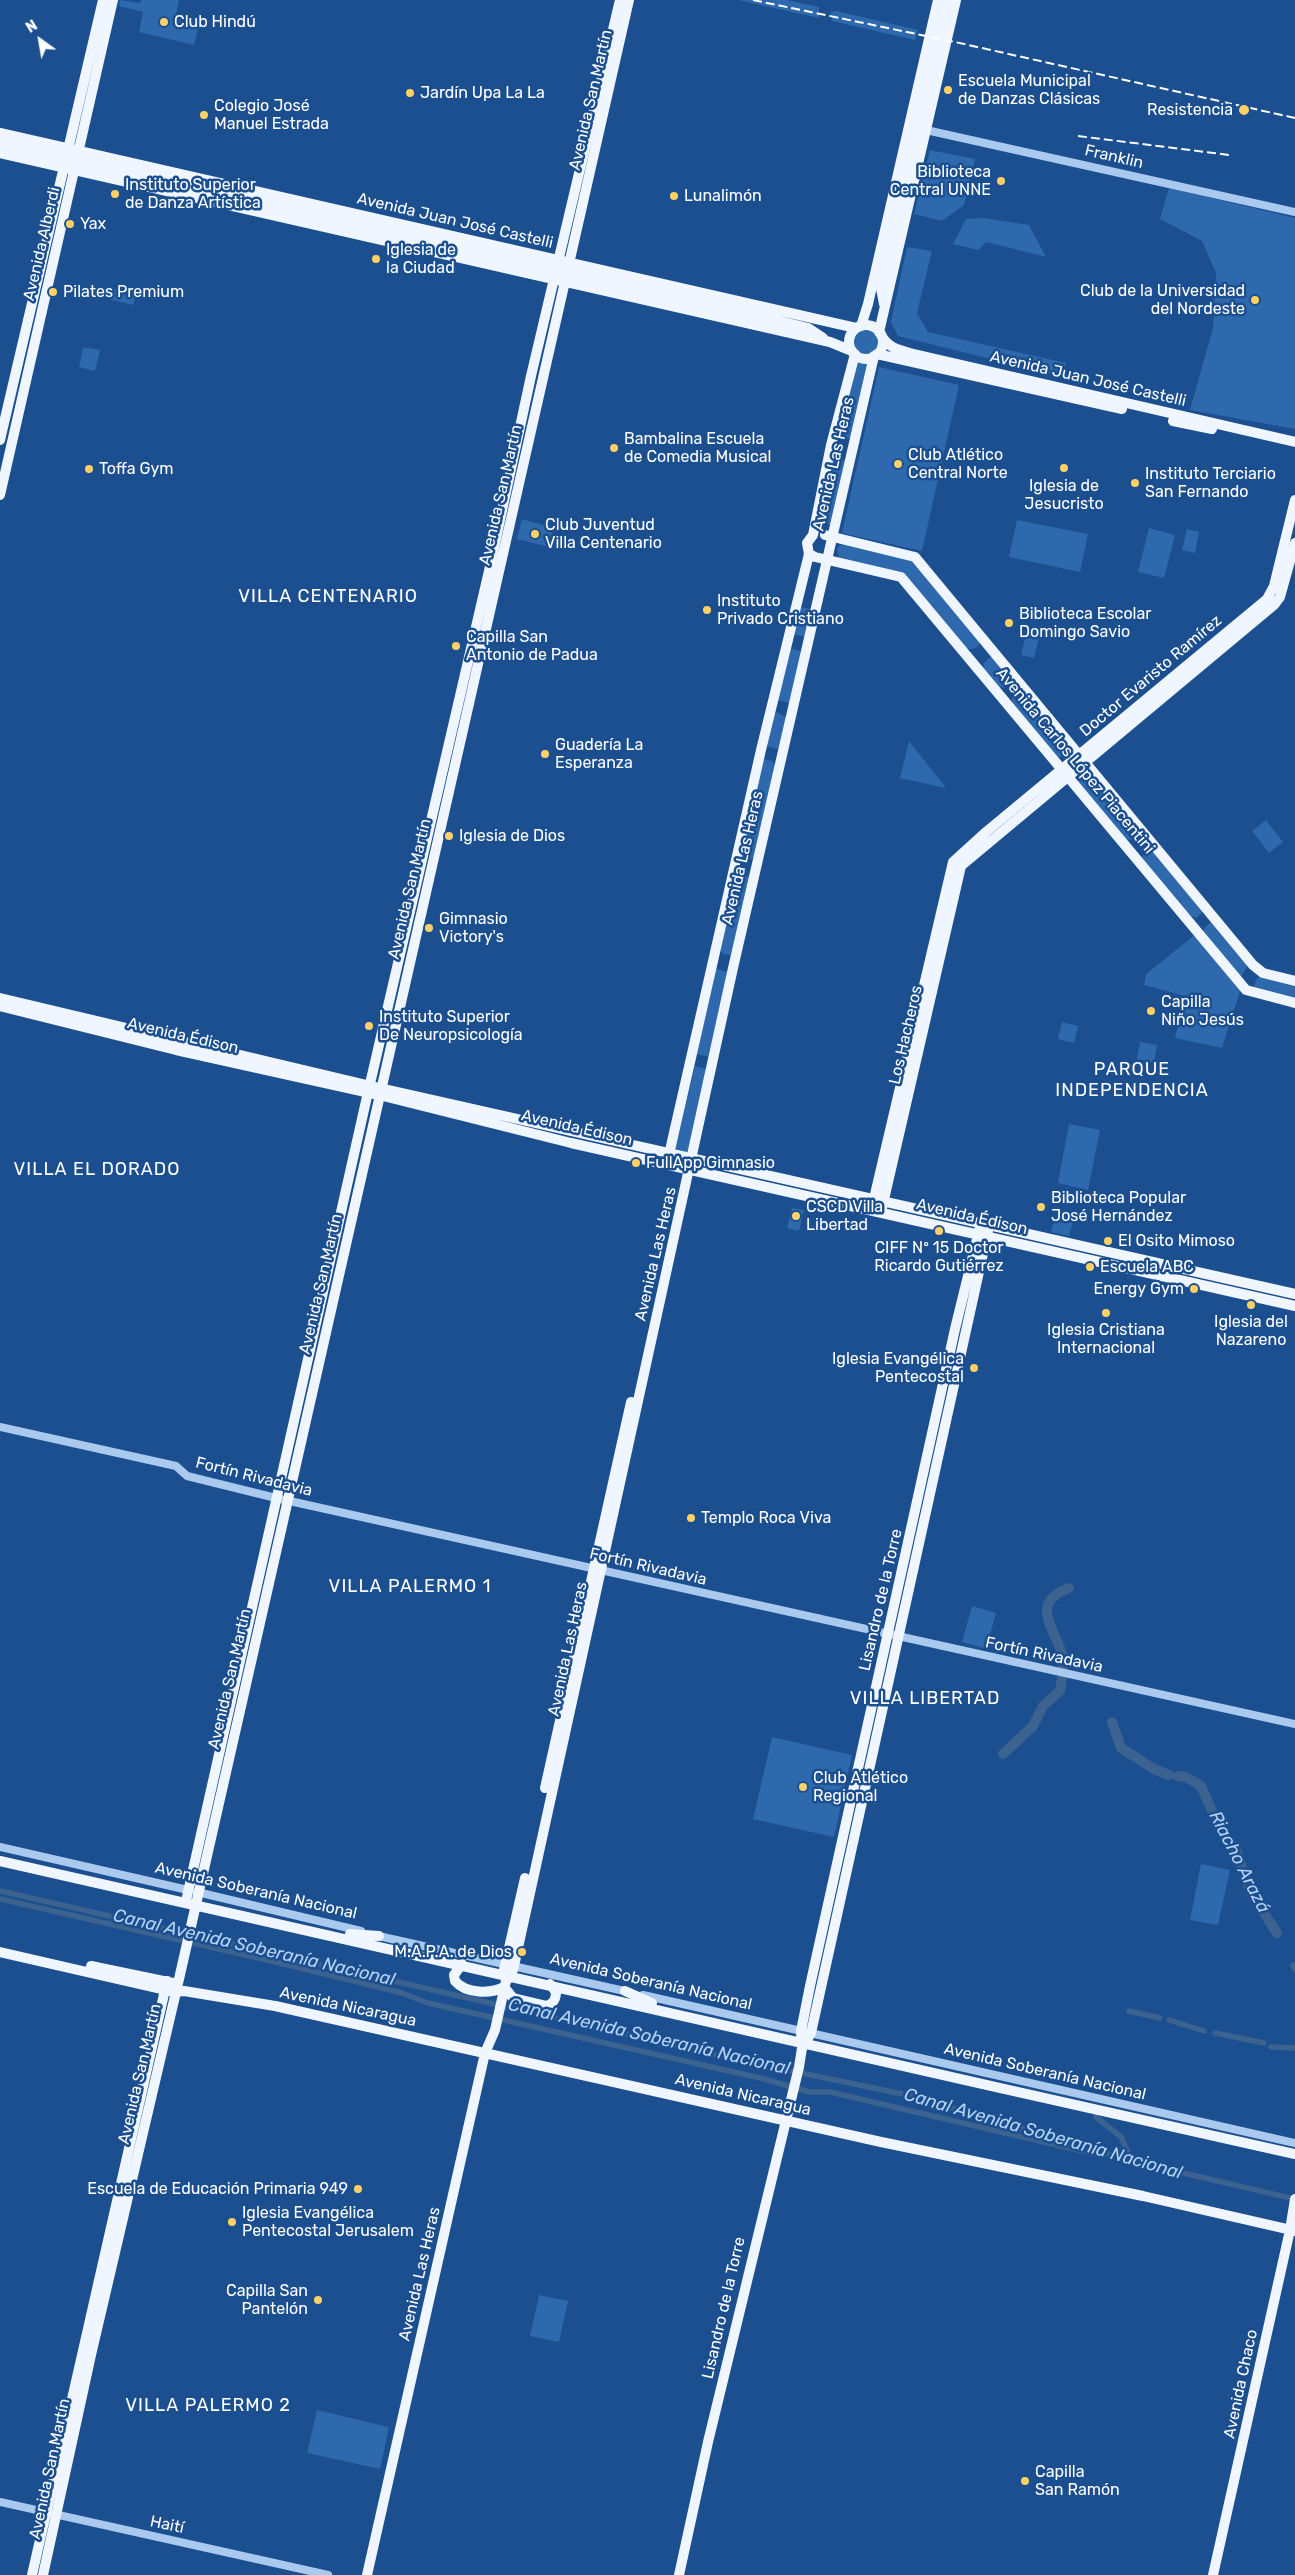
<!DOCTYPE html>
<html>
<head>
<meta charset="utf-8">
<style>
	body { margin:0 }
	#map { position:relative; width:1295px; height:2575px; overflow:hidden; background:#1b4f8f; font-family:Rubik,sans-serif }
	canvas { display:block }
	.north { position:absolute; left:15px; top:15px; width:50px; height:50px; -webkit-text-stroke:4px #1b4f8f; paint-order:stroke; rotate:328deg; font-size:14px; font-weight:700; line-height:20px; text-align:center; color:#fff }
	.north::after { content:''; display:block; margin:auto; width:18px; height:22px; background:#fff; clip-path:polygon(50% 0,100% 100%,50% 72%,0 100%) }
</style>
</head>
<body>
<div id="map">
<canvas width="1295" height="2575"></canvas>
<div class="north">N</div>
</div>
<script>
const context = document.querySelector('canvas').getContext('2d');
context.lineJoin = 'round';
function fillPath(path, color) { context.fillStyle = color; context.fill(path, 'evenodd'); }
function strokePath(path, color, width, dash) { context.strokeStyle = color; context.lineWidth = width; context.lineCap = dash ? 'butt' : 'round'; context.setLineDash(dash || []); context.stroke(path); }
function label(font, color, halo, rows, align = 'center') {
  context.font = font + ' Rubik,sans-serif'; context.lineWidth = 5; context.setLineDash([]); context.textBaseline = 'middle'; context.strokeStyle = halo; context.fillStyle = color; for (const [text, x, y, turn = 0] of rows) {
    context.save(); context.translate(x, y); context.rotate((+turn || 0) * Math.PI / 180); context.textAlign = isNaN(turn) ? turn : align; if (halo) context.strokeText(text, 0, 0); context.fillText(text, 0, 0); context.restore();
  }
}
fillPath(new Path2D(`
	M120,0L140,3L141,0H179L175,19L199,25L194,45L139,32L143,12L119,6Z
	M738,0H787L819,7V18Z
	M836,11L918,30L915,40L832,21L831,12Z
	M930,150L975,159L964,205L942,221L914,214Z
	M1169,188L1295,218V429L1190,410L1213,328L1216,273L1202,241L1160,219Z
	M984,218L1029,225L1046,257L986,242L978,250L953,244L966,219Z
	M907,247L932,251L917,313L928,332L1066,363L1063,377L898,336L891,322Z
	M101,286L136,294L133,305L99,297Z
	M852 342a14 14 0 1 1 28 0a14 14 0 1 1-28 0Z
	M83,347L100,350L95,371L79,367Z
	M855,360L869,364L853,436L847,439L839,437L837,433Z
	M879,367L959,385L922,551L842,533Z
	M833,458L845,460L831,525L819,522Z
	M522,519L553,528L549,547L517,539Z
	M1017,520L1088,534L1080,572L1009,557Z
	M1149,528L1175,535L1164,578L1138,572Z
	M1187,529L1199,532L1195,553L1182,550Z
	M843,543L912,560L980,642C978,649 973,649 967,649L904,574L839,558L837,548Z
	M799,607L812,609L805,637L793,634Z
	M1027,631L1040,634L1034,658L1021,655Z
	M789,648L801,651L790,703L777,700Z
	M990,657C1001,659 1010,674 1011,684L1004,688L999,687L983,669L984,663Z
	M1018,693H1022L1061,742L1064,743L1069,753L1058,758L1012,703V697Z
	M777,712L787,718L780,746L777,749L769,747L767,743L774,715Z
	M909,741L946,788L900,778Z
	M765,759L772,761L776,766L755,856L750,860L742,859L740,853L761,763Z
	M1085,771L1090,772L1137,830V836L1130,840L1126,839L1078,782V776Z
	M1266,820L1283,842L1269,853L1252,831Z
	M1150,849L1153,850L1203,912L1196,918L1191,916L1143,859V855Z
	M737,874L751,877L731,955L723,954L720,950Z
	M1211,922L1216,923L1246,963L1247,967L1241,977L1204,934V928Z
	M1195,935L1240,991L1222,1048L1175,1038L1185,996L1144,985L1146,974Z
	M716,969L728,972L708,1057L696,1054Z
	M1263,976L1295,984V999L1258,990L1254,986L1257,978Z
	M1062,1022L1078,1026L1074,1043L1058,1039Z
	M1140,1042L1157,1045L1154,1062L1137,1059Z
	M695,1066L707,1069L687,1154L675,1151Z
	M1069,1124L1100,1130L1088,1190L1058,1183Z
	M792,1208L804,1210L799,1231L787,1228Z
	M1056,1214L1074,1218L1069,1236L1051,1232Z
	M972,1606L996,1613L986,1649L962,1642Z
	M772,1737L852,1755L834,1837L753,1819Z
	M1201,1864L1230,1870L1218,1925L1190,1920Z
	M539,2295L568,2301L559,2342L530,2336Z
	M317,2410L389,2427L380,2469L307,2453Z`), '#2e69ad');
strokePath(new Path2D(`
	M0,1891L739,2060L907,2095L1132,2161L1295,2199
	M0,1899L280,1963L402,1993L428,2003L760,2078L810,2092H830L1095,2154
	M1293,1965L1295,1970
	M1129,2011L1160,2018
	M1169,2020L1204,2031
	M1215,2033L1264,2043
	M1271,2047L1295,2048
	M1096,2117L1121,2137L1132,2161`), '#3c6290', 5.5);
strokePath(new Path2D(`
	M1063,1668C1067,1638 1021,1606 1069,1588
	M1112,1722L1121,1748L1154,1769L1169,1775
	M1003,1754L1033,1726L1043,1706L1060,1691L1062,1678
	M1178,1776L1186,1777L1201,1786L1213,1813L1222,1822L1225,1839L1235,1847L1251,1893L1277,1933`), '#3c6290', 10);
strokePath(new Path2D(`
	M926,130L1295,212
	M0,1427L176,1466L187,1476L276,1498L1295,1724
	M0,1847L188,1890
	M197,1892L361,1931
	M374,1935L629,1992
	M643,1995L1295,2143
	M0,2502L328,2575`), '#a9c9ee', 8);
strokePath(new Path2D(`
	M0,133L856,328
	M0,143L751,314L808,328L823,338
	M0,153L830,342L852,351
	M884,304L881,288L891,239L946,0
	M849 342a17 17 0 1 1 34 0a17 17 0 1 1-34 0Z
	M861,326L868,304L938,0
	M879,332L956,0
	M881,335C889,349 900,350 914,354L1295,442
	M855,354L831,445L813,535L807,543L809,554L815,557L901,577L1246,990L1295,1003
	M877,354L1122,409
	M1173,421L1212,429
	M0,440L103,0
	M0,495L113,0
	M825,535L915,557L1253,965L1263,973L1295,981
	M0,998L371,1086L1295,1294
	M0,1006L176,1050L379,1095L571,1143L1295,1306
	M668,1159L761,750L809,554
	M873,1203L953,862L986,832L1267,599L1274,586L1295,500
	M882,1208L961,866L1274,605L1280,597L1295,543
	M545,1788L631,1402
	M0,1861C432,1958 863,2058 1295,2154
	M186,1901L366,1101L489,571L531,376L620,0
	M350,1934L379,1936
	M0,1952L174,1992L184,1991L275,2006L881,2142L1143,2196L1295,2231
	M462,1964L454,1975L455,1981C466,1994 491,1994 504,1987L513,1998L547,2006C554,2003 556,1999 556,1992L550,1984
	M91,1966L173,1983
	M505,1978L503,1974L525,1878
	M625,1991L652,2003
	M803,2047L811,2033L988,1231
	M32,2575L167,1981
	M43,2575L91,2355L179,1979L629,0
	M367,2575L485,2053L495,2030L506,1981L511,1976L514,1966L733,968L874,356
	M679,2575L708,2442L799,2067L802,2048L801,2031L810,1986L955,1329L981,1223
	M1213,2575L1290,2230L1295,2199`), '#f0f6ff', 10);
strokePath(new Path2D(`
	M753,0L955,42L1295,118
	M1078,136L1229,155`), '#fff', 2, [9, 4]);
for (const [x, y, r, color] of [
	[164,22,5,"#ffd166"],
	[948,90,5,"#ffd166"],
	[410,93,5,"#ffd166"],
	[1244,110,6,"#ffd166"],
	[204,115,5,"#ffd166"],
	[1001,181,5,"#ffd166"],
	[115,194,5,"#ffd166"],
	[674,196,5,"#ffd166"],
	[70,224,5,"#ffd166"],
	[376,259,5,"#ffd166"],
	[53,292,5,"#ffd166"],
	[1255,300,5,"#ffd166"],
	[614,448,5,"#ffd166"],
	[898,464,5,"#ffd166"],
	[1064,468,5,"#ffd166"],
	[89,469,5,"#ffd166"],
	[1135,483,5,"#ffd166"],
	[535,534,5,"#ffd166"],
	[707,610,5,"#ffd166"],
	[1009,623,5,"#ffd166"],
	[456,646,5,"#ffd166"],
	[545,754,5,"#ffd166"],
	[449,836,5,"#ffd166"],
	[429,928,5,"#ffd166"],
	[1151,1011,5,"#ffd166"],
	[369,1026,5,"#ffd166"],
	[636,1163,5,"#ffd166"],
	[1041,1207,5,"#ffd166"],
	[796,1216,5,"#ffd166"],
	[939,1231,5,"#ffd166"],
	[1108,1241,5,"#ffd166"],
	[1090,1267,5,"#ffd166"],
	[1194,1289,5,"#ffd166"],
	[1251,1305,5,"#ffd166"],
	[1106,1313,5,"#ffd166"],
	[974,1368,5,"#ffd166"],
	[691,1518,5,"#ffd166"],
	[803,1787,5,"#ffd166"],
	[522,1952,5,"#ffd166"],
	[358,2189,5,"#ffd166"],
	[232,2222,5,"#ffd166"],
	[318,2300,5,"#ffd166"],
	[1025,2481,5,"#ffd166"]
]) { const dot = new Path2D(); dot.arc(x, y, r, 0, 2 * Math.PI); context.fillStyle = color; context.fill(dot); strokePath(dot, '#1b4f8f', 2); }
label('16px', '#fff', '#1b4f8f', [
	["Club Hindú",174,22],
	["Escuela Municipal",958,81],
	["de Danzas Clásicas",958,99],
	["Jardín Upa La La",420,93],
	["Colegio José",214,106],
	["Manuel Estrada",214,124],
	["Resistencia",1233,110,"right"],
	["Biblioteca",991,172,"right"],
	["Central UNNE",991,190,"right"],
	["Instituto Superior",125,185],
	["de Danza Artística",125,203],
	["Lunalimón",684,196],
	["Yax",80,224],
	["Iglesia de",386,250],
	["la Ciudad",386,268],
	["Club de la Universidad",1245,291,"right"],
	["del Nordeste",1245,309,"right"],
	["Pilates Premium",63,292],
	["Bambalina Escuela",624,439],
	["de Comedia Musical",624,457],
	["Club Atlético",908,455],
	["Central Norte",908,473],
	["Toffa Gym",99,469],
	["Instituto Terciario",1145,474],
	["San Fernando",1145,492],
	["Iglesia de",1064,486,"center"],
	["Jesucristo",1064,504,"center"],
	["Club Juventud",545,525],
	["Villa Centenario",545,543],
	["Instituto",717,601],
	["Privado Cristiano",717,619],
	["Biblioteca Escolar",1019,614],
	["Domingo Savio",1019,632],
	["Capilla San",466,637],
	["Antonio de Padua",466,655],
	["Guadería La",555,745],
	["Esperanza",555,763],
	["Iglesia de Dios",459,836],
	["Gimnasio",439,919],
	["Victory's",439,937],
	["Capilla",1161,1002],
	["Niño Jesús",1161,1020],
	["Instituto Superior",379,1017],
	["De Neuropsicología",379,1035],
	["FullApp Gimnasio",646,1163],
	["Biblioteca Popular",1051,1198],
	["José Hernández",1051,1216],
	["CSCD Villa",806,1207],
	["Libertad",806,1225],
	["El Osito Mimoso",1118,1241],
	["CIFF Nº 15 Doctor",939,1248,"center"],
	["Ricardo Gutiérrez",939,1266,"center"],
	["Escuela ABC",1100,1267],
	["Energy Gym",1184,1289,"right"],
	["Iglesia del",1251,1322,"center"],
	["Nazareno",1251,1340,"center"],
	["Iglesia Cristiana",1106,1330,"center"],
	["Internacional",1106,1348,"center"],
	["Iglesia Evangélica",964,1359,"right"],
	["Pentecostal",964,1377,"right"],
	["Templo Roca Viva",701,1518],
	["Club Atlético",813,1778],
	["Regional",813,1796],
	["M.A.P.A. de Dios",512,1952,"right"],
	["Escuela de Educación Primaria 949",348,2189,"right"],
	["Iglesia Evangélica",242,2213],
	["Pentecostal Jerusalem",242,2231],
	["Capilla San",308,2291,"right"],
	["Pantelón",308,2309,"right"],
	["Capilla",1035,2472],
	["San Ramón",1035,2490]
], 'left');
label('16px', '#fff', '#1b4f8f', [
	["Avenida San Martín",591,100,-77],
	["Franklin",1114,157,13],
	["Avenida Juan José Castelli",455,221,13],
	["Avenida Alberdi",42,244,-77],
	["Avenida Juan José Castelli",1088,379,13],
	["Avenida Las Heras",834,464,-77],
	["Avenida San Martín",501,495,-77],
	["Doctor Evaristo Ramírez",1151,676,-40],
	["Avenida Carlos López Piacentini",1075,761,50],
	["Avenida Las Heras",743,858,-77],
	["Avenida San Martín",410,889,-77],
	["Los Hacheros",906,1035,-77],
	["Avenida Édison",183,1036,13],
	["Avenida Édison",577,1128,13],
	["Avenida Édison",972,1217,13],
	["Avenida Las Heras",656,1254,-77],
	["Avenida San Martín",321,1284,-77],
	["Fortín Rivadavia",254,1477,14],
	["Fortín Rivadavia",648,1567,13],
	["Lisandro de la Torre",881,1600,-77],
	["Avenida Las Heras",568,1649,-78],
	["Fortín Rivadavia",1044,1655,12],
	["Avenida San Martín",230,1679,-77],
	["Avenida Soberanía Nacional",256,1891,13],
	["Avenida Soberanía Nacional",651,1982,13],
	["Avenida Nicaragua",348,2007,12],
	["Avenida Soberanía Nacional",1045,2072,13],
	["Avenida San Martín",140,2074,-77],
	["Avenida Nicaragua",743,2095,13],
	["Avenida Las Heras",420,2274,-77],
	["Lisandro de la Torre",724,2308,-77],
	["Avenida Chaco",1241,2384,-78],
	["Avenida San Martín",50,2469,-78],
	["Haití",167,2525,12]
]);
context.letterSpacing = '1px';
label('18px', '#fff', '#1b4f8f', [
	["VILLA CENTENARIO",328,597],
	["PARQUE",1132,1070],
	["INDEPENDENCIA",1132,1091],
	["VILLA EL DORADO",97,1170],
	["VILLA PALERMO 1",410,1587],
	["VILLA LIBERTAD",925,1699],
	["VILLA PALERMO 2",208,2406]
]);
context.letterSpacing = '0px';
label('italic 18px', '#b5d3f5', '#1b4f8f', [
	["Riacho Arazá",1239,1862,63],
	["Canal Avenida Soberanía Nacional",254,1948,13],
	["Canal Avenida Soberanía Nacional",649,2037,13],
	["Canal Avenida Soberanía Nacional",1043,2134,16]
]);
</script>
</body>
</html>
